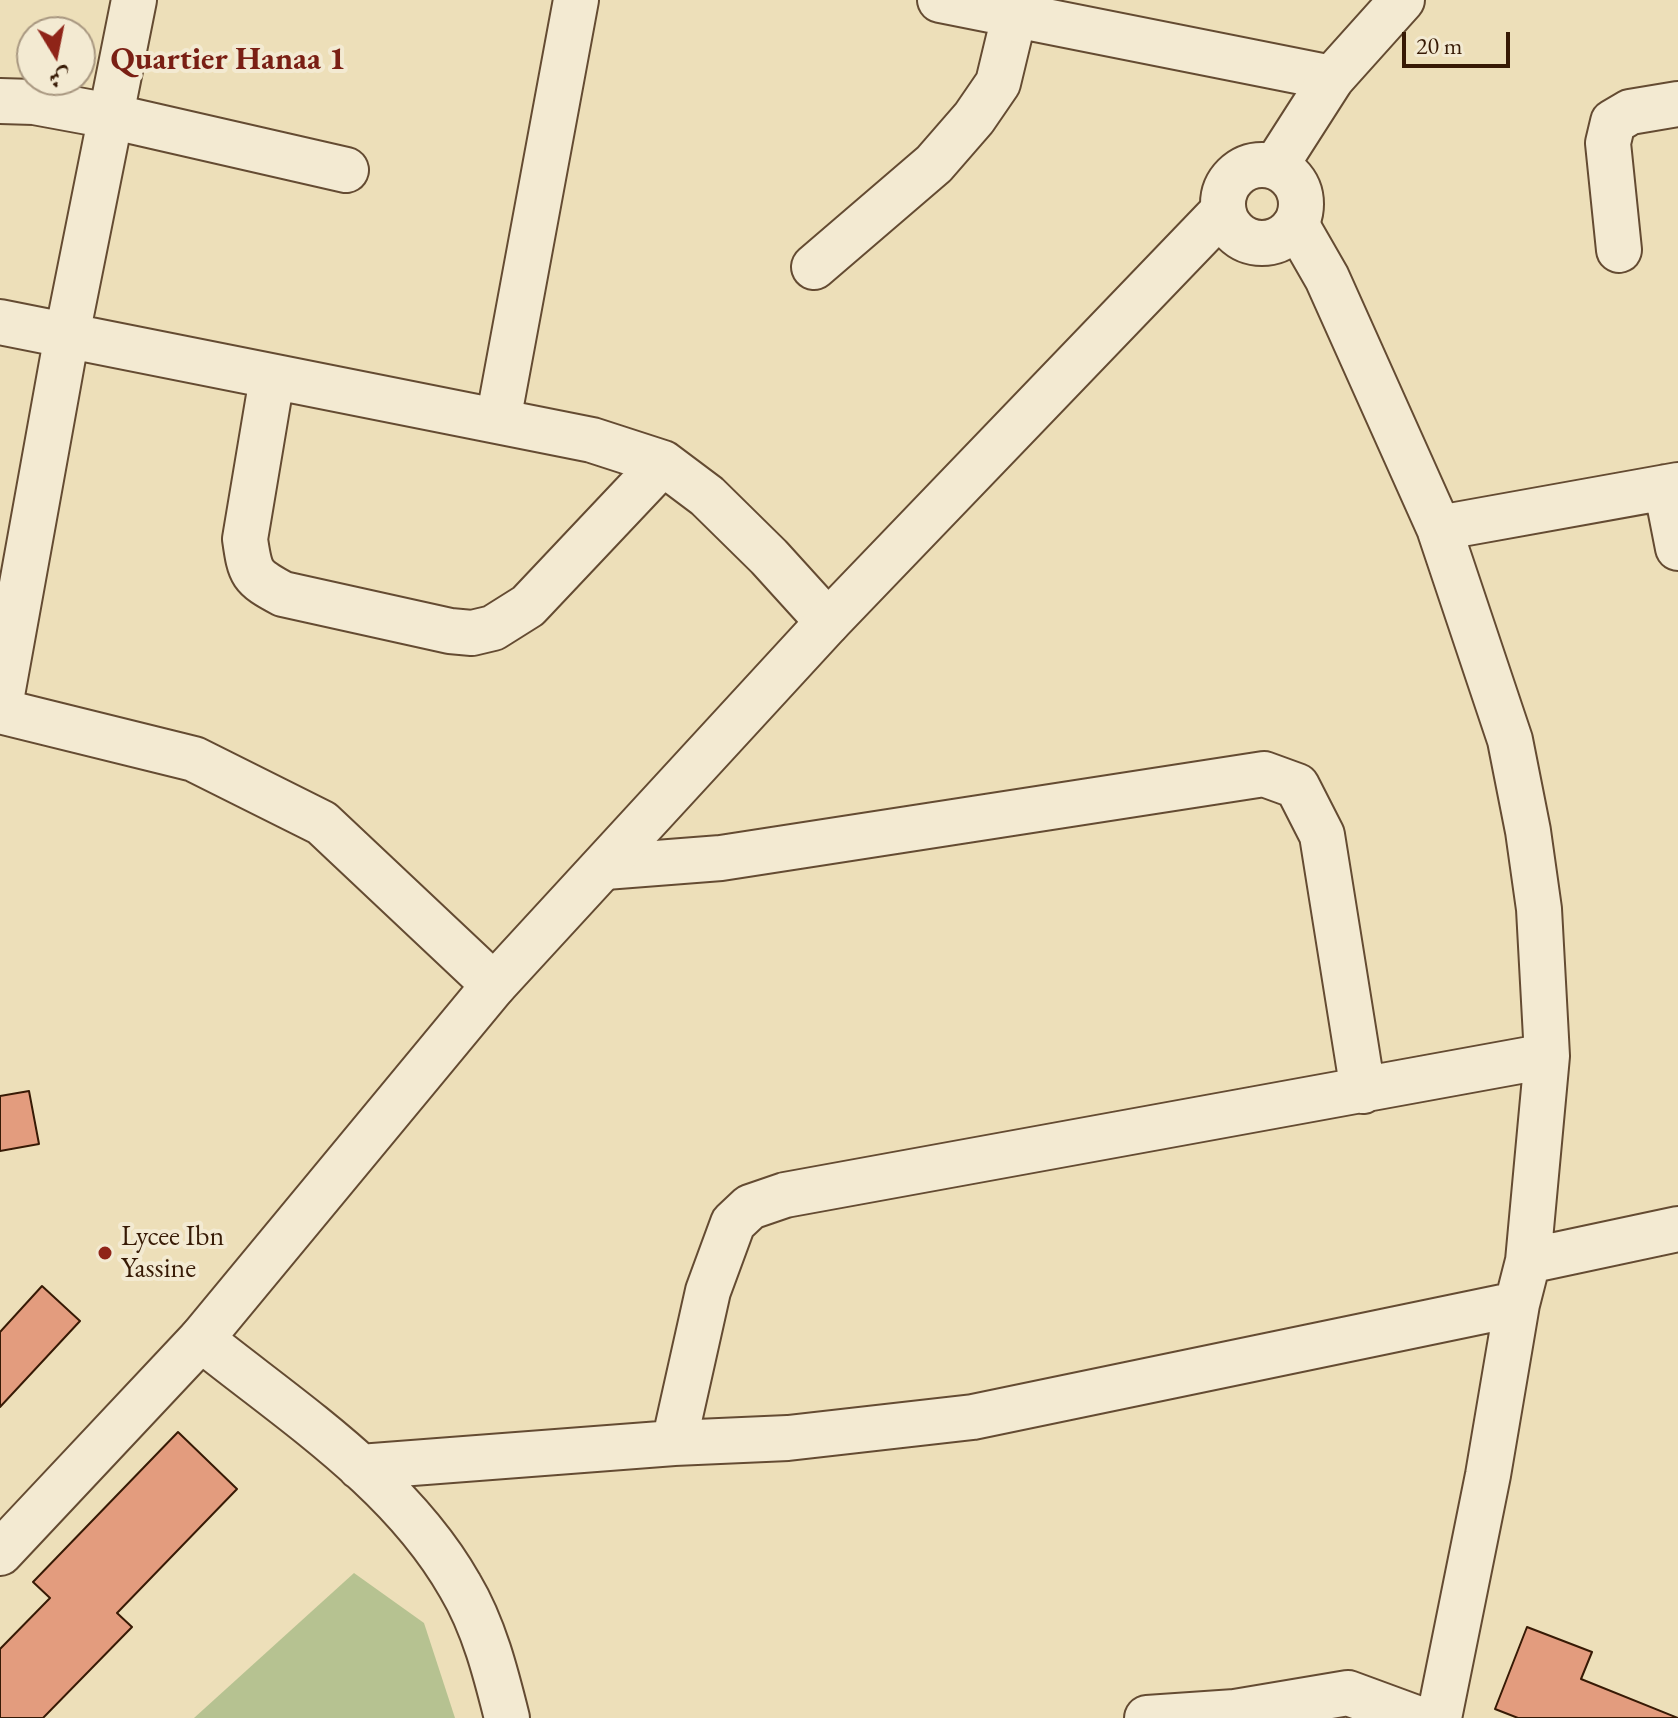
<!DOCTYPE html>
<html>
<head>
<meta charset="utf-8">
<style>
	body { margin:0 }
	#map { position:relative; width:1678px; height:1718px; overflow:hidden; background:#eddfb9; font-family:"EB Garamond",Amiri,serif }
	canvas { display:block }
	.north { position:absolute; left:16px; top:16px; width:80px; height:80px; box-sizing:border-box; background:#f3ead2; border:2px solid #a89780; border-radius:50%; rotate:170deg; font-size:22px; font-weight:700; line-height:32px; text-align:center; color:#371a05 }
	.north::after { content:''; display:block; margin:auto; width:28px; height:36px; background:#8f2418; clip-path:polygon(50% 0,100% 100%,50% 72%,0 100%) }
	.scale { position:absolute; left:1402px; top:32px; width:108px; height:36px; box-sizing:border-box; border:4px solid #371a05; border-top:0; padding-left:10px; font-size:24px; line-height:28px; white-space:nowrap; color:#371a05; -webkit-text-stroke:6px #f3ead2; paint-order:stroke }
</style>
</head>
<body>
<div id="map">
<canvas width="1678" height="1718"></canvas>
<div class="north">ش</div>
<div class="scale">20 m</div>
</div>
<script>
const context = document.querySelector('canvas').getContext('2d');
context.lineJoin = 'round';
function fillPath(path, color) { context.fillStyle = color; context.fill(path, 'evenodd'); }
function strokePath(path, color, width, dash) { context.strokeStyle = color; context.lineWidth = width; context.lineCap = dash ? 'butt' : 'round'; context.setLineDash(dash || []); context.stroke(path); }
function label(font, color, halo, rows, align = 'center') {
  context.font = font + ' "EB Garamond",serif'; context.lineWidth = 8; context.setLineDash([]); context.textBaseline = 'middle'; context.strokeStyle = halo; context.fillStyle = color; for (const [text, x, y, turn = 0] of rows) {
    context.save(); context.translate(x, y); context.rotate((+turn || 0) * Math.PI / 180); context.textAlign = isNaN(turn) ? turn : align; if (halo) context.strokeText(text, 0, 0); context.fillText(text, 0, 0); context.restore();
  }
}
fillPath(new Path2D(`
	M354,1573L424,1623L455,1718H194Z`), '#b6c291');
const building = new Path2D(`
	M29,1091L39,1144L0,1151V1096Z
	M42,1286L80,1321L0,1407V1332Z
	M178,1432L237,1489L117,1613L132,1627L43,1718H0V1649L50,1598L33,1582Z
	M1527,1627L1592,1652L1581,1679L1678,1718H1518L1495,1709Z`);
fillPath(building, '#e39c7e');
strokePath(building, '#371a05', 2);
const minor = new Path2D(`
	M940,0L1332,78
	M0,101L34,102L110,116L346,170
	M1296,224L1327,278L1439,528L1510,740L1528,831L1539,909L1547,1056L1528,1261L1517,1304L1488,1475L1439,1718
	M1619,250L1608,143L1613,122L1630,112L1678,104
	M814,267L934,164L974,118L998,83L1018,0
	M0,322L592,440L663,463L707,496L769,557L828,622
	M272,378L245,539C250,574 251,577 283,594L450,631L472,633L493,628L528,606L663,463
	M498,421L576,0
	M1666,487L1678,548
	M1439,528L1678,485
	M0,706L67,335L134,0
	M0,711L194,759L322,823L494,985
	M605,867L721,858L1264,774L1297,786L1322,835L1363,1091
	M1528,1261L1678,1229
	M201,1339C292,1412 401,1482 460,1586C484,1626 496,1674 507,1718
	M674,1443L708,1291L733,1223L750,1207L785,1195L1547,1056
	M360,1467L674,1443L788,1438L973,1417L1517,1304
	M1147,1718L1235,1712L1348,1693L1416,1718`);
const tertiary = new Path2D(`
	M1223 204a39 39 0 1 1 78 0a39 39 0 1 1-78 0Z
	M1275,167L1332,78L1402,0
	M0,1553L201,1339L494,985L828,622L1223,211`);
strokePath(minor, '#644b32', 48);
strokePath(tertiary, '#644b32', 48);
strokePath(minor, '#f3ead2', 44);
strokePath(tertiary, '#f3ead2', 44);
for (const [x, y, r, color] of [
	[105,1253,8,"#8f2418"]
]) { const dot = new Path2D(); dot.arc(x, y, r, 0, 2 * Math.PI); context.fillStyle = color; context.fill(dot); strokePath(dot, '#f3ead2', 3); }
label('28px', '#371a05', '#f3ead2', [
	["Lycee Ibn",121,1237],
	["Yassine",121,1269]
], 'left');
label('bold 32px', '#7a1f14', '#f3ead2', [
	["Quartier Hanaa 1",228,60]
]);
</script>
</body>
</html>
